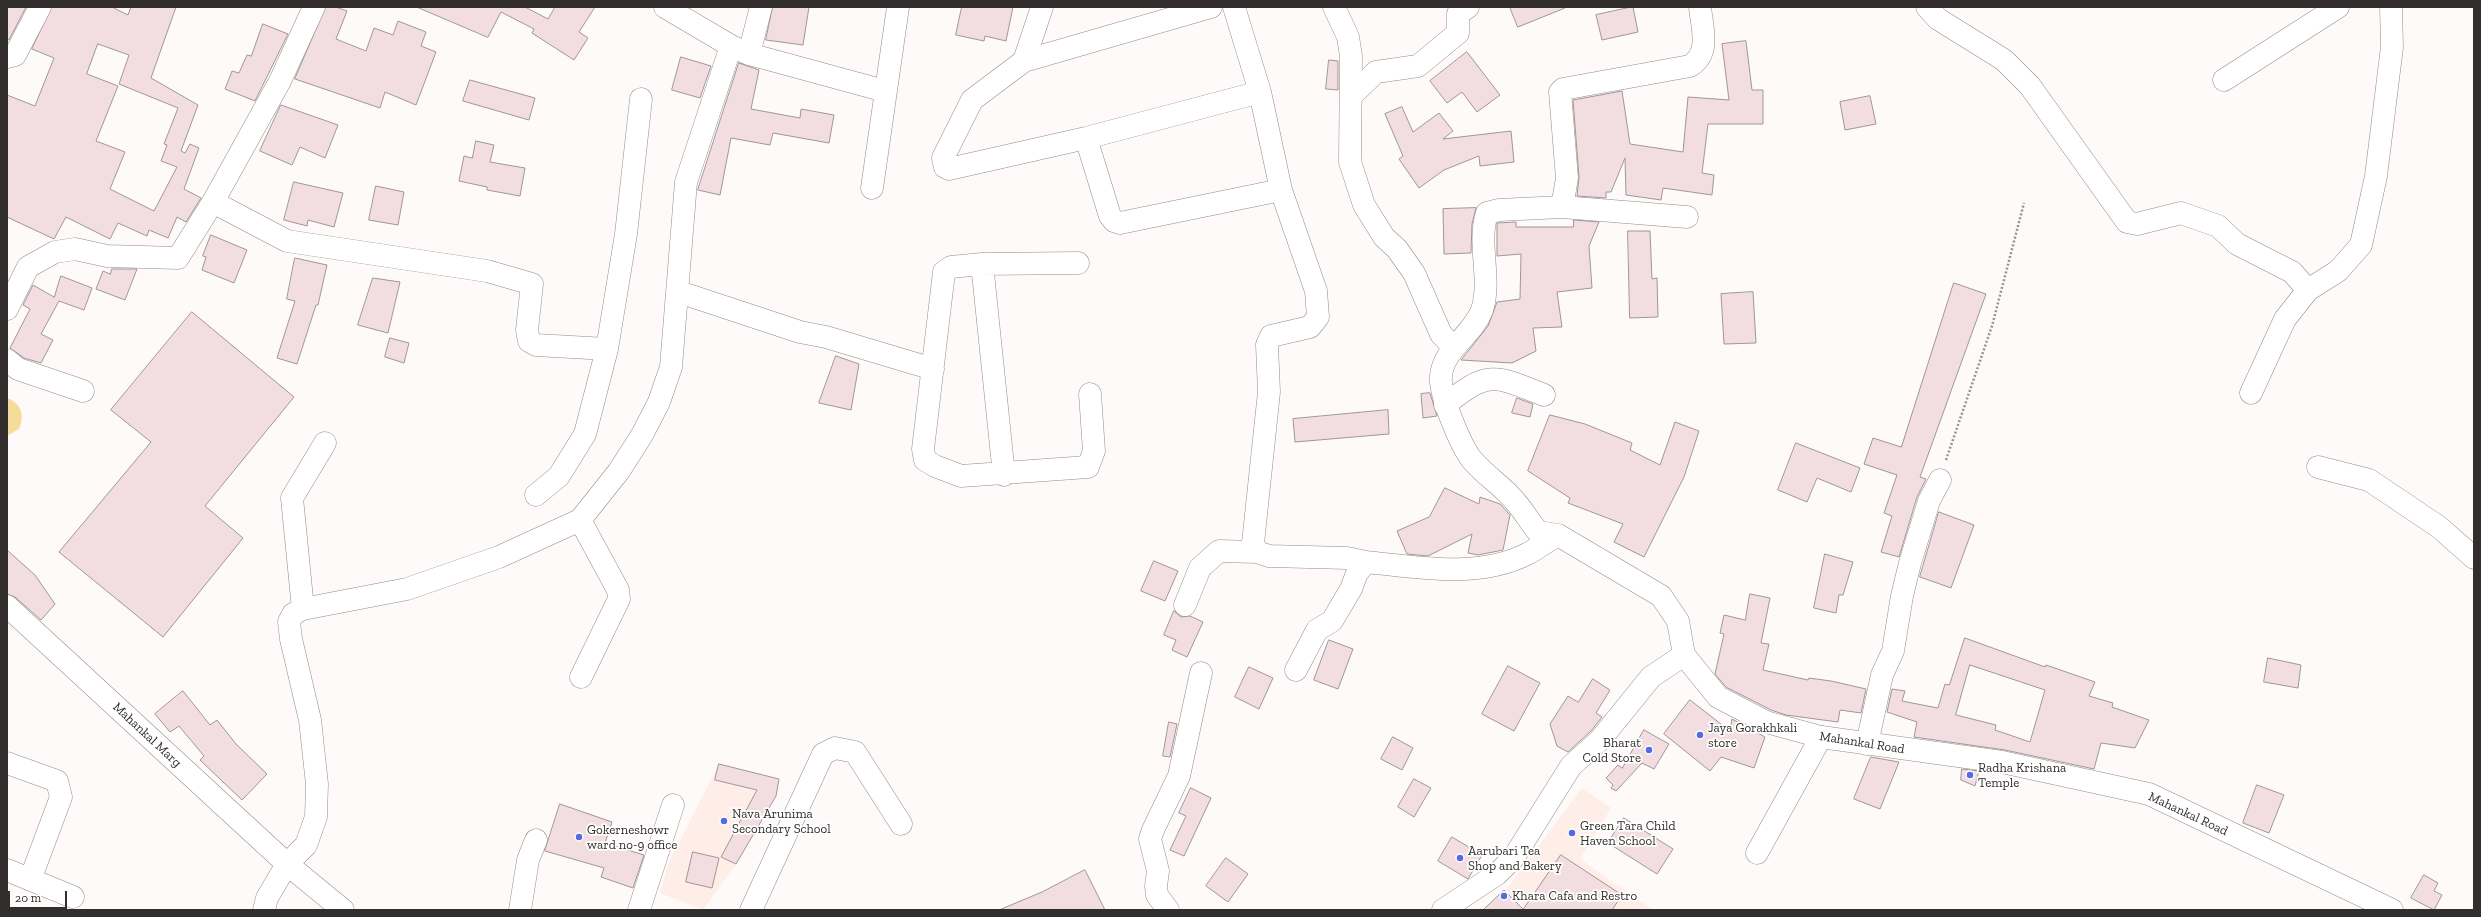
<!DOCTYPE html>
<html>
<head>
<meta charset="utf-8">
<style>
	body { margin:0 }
	#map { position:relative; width:2481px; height:917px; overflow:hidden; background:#fefaf9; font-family:"Zilla Slab",serif }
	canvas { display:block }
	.frame { position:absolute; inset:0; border:8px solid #322e2d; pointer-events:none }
	.scale { position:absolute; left:8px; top:891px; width:59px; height:18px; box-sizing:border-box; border:2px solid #322e2d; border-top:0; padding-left:5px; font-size:12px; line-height:14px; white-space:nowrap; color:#322e2d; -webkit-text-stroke:3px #fff; paint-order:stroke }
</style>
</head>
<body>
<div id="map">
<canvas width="2481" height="917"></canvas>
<div class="frame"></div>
<div class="scale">20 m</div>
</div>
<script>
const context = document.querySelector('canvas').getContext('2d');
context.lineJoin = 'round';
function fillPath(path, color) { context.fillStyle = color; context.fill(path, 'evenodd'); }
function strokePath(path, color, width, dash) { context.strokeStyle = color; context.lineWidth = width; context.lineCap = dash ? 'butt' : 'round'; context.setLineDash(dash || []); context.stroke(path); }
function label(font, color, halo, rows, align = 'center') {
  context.font = font + ' "Zilla Slab",serif'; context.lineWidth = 3.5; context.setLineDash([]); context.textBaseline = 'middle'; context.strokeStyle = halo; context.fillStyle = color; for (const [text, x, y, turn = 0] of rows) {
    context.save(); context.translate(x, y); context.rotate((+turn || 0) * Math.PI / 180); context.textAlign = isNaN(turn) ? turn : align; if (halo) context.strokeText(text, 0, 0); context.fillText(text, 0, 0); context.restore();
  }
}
fillPath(new Path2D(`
	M719,764L779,779L736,864L703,910L660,893L669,862Z
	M1582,788L1611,808L1580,859L1653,910H1528L1506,890Z`), '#ffede7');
fillPath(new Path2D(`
	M7,398C21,403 25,415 19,429L7,436Z`), '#f6db9a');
const building = new Path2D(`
	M7,7H26L9,40L7,39Z
	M52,7H112L128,15L131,7H176L151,78L198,105L181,151L185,153L190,144L199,148L184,189L201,198L186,222L177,217L168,238L149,230L147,236L118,223L110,239L66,217L54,239L7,217V95L35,106L54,58L32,49ZM98,44L129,55L119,84L178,108L164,144L167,145L161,161L177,167L154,211L110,189L125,152L96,141L118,86L87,74Z
	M326,7H336L347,11L336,39L366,51L374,28L393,35L398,21L426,32L421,46L436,52L416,105L385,92L380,108L295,79Z
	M417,7H525L548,19L555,7H595L579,32L588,38L574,60L532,33L534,29L501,12L488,37Z
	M773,7H809L803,45L766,40Z
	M962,7H1013L1006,41L985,36L984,41L956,35Z
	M1510,7H1565V8L1518,27Z
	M1633,7L1638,32L1602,40L1596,15Z
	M263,24L288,34L255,101L225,89L232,71L239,73L247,55L251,56Z
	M1746,41L1752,90H1763V124H1708L1702,173L1714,175L1712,195L1663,188L1661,200L1626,195L1625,158L1611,192H1606V198L1577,196L1579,177L1573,100L1622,91L1630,144L1683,152L1688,97L1729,100L1722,44Z
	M1467,52L1500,95L1477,112L1462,92L1447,103L1430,81Z
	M681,57L711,66L700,98L672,90Z
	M1329,60L1338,61V90L1326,89Z
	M739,63L759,70L751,109L800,118L801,109L834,115L829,143L773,133L770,145L731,138L720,195L698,190Z
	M470,80L535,98L529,120L463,101Z
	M1870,96L1876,124L1845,130L1840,102Z
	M281,105L338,125L325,158L300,147L292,165L260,151Z
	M1402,107L1413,132L1439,113L1453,131L1443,139L1511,131L1514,162L1480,166L1479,156L1444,170L1419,188L1399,159L1403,156L1385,114Z
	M476,141L494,145L490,162L525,168L520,196L487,190V187L459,181L464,156L472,158Z
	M294,182L343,193L334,227L308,220L307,226L284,220Z
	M376,186L404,192L398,225L369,220Z
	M1476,208L1472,224L1471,253L1444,254L1443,209Z
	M1574,220L1599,222L1589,246L1592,288L1557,292L1562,327L1533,328L1536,351L1512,363L1461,360L1488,326L1497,302L1520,299L1521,254L1497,256V223L1516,222V227H1573Z
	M1628,231H1650L1652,279L1657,278L1658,317L1630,318Z
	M211,235L247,250L234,283L202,270L206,257L203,256Z
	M295,258L327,265L318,305H316L297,364L277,358L295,301L287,299Z
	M112,269H137L125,300L96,289L103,271L110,274Z
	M61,276L92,288L84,310L59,301L41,334L53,340L41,363L24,358L10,348L30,309L23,305L33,285L54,297Z
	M373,278L400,282L388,333L358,325Z
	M1954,283L1986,294L1920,477L1926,479L1917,497L1899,557L1881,552L1892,516L1884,513L1897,475L1864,464L1873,438L1901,447Z
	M1753,292L1756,343L1724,344L1721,294Z
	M192,312L294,397L205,506L243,538L163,637L59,552L151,442L111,410Z
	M390,338L409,343L404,363L385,357Z
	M836,356L859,364L851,410L819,403Z
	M1430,393L1437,416L1423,418L1421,394Z
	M1517,398L1533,404L1530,417L1512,413Z
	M1388,410L1389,434L1295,442L1293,419Z
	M1550,415L1585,424L1632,443L1630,450L1660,465L1675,422L1699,431L1684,477L1644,557L1614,542L1623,524L1568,503L1570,498L1528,471Z
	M1796,443L1860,468L1851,492L1817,478L1807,502L1778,490Z
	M1445,488L1479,504L1480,497L1500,504L1510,515L1503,550L1478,555L1468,553L1472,534L1428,556L1407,554L1397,531L1429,517Z
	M1939,512L1974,525L1951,588L1920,577Z
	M7,550L35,575L55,604L41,620L15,597L7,594Z
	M1825,554L1853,562L1843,595H1839L1836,613L1814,608Z
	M1154,561L1178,571L1165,601L1141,591Z
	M1750,594L1770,598L1761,643L1769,644L1763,670L1808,680L1809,678L1831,681L1866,689L1861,713L1840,710L1838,722L1786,715L1771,710L1726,687L1715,674L1724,634L1720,633L1724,615L1745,620Z
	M1174,611L1181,617L1190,616L1203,622L1187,657L1172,650L1176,640L1164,635Z
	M1965,638L2045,667L2046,665L2095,682L2089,696L2113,703L2112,707L2149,720L2135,748L2101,743L2094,769L2005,750L1914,737L1917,722L1887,712L1892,689L1905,691L1902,701L1938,708L1945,684L1949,685ZM1970,665L2045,690L2030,742L1995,730L1996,725L1956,715Z
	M1329,640L1353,649L1338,689L1314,680Z
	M2268,658L2301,665L2298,688L2264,682Z
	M1508,666L1540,683L1514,731L1482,714Z
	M1249,667L1273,678L1259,709L1235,697Z
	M1593,679L1610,690L1596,713L1602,717L1591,731L1568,752L1557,746L1550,724L1568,696L1578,702Z
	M183,691L210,725L217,720L236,744L267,774L242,800L200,760L204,756L179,726L170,732L155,714Z
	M1690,700L1730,731L1732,719L1765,737L1754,768L1721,757L1710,771L1664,734Z
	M1169,722L1177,724L1170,757L1163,756Z
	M1644,730L1669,744L1654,769L1642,763L1616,791L1611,788L1613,785L1606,778L1618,765L1622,768Z
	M1393,737L1413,748L1402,770L1381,759Z
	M1871,757L1899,762L1880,809L1854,799Z
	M719,764L779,779L776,796L736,864L721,857L757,790L715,780Z
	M1962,769L1979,771L1975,786L1961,780Z
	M1414,779L1431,788L1414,817L1398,807Z
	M2257,785L2284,795L2269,833L2243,823Z
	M1191,788L1211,798L1184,856L1170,850L1186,816L1179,813Z
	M560,804L612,822L605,843L644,855L633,888L601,877L604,868L545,851Z
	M1624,818L1673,849L1657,874L1608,843Z
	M1452,837L1482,855L1468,879L1438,861Z
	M693,852L719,858L712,888L686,882Z
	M1561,855L1622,895L1612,910H1483L1504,890L1523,909Z
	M1226,858L1248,874L1228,902L1206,886Z
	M1085,870L1105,910H999L1042,892Z
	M2424,875L2438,883L2434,891L2442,895L2434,910L2411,898Z`);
fillPath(building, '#f2dee0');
strokePath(building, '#a09697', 1);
const minor = new Path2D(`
	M665,7L731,46L749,54L885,91
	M1211,7L1024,61L972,100L943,158L945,167L949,169L1086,138L1260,92
	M1234,7L1260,92L1281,190L1316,291L1318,317L1310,327L1271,336L1267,345L1269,392L1253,543L1257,552L1269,556L1347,558L1366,562
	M1334,7L1348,37L1351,56L1350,162L1364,205L1384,237L1397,249L1414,273L1441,334L1453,347
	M1927,7L1938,19L2004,60L2030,86L2127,222L2137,224L2181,213L2218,226L2237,244L2292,272L2308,290
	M749,54L761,7
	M7,57L15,55L40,7
	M1024,61L1042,7
	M2224,80L2338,7
	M1351,96L1376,72L1418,66L1458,33V14L1468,7
	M1086,138L1110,216L1114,221L1120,223L1281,190
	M872,188L898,7
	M213,202L287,241L487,271L532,284L527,330L529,341L536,345L607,349
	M1562,207L1687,217
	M1078,263L982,264L951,267L944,272L923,449L925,460L935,466L961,476L1088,467L1094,451L1090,394
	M982,264L1004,475
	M679,292L800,332L826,337L933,369
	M7,309L28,267L55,252L75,249L107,256L178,258L213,202L280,81L314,7
	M7,360L18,369L83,391
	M2251,393L2285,319L2308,290L2338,271L2361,245L2376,176L2392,47L2391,7
	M1445,405C1488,370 1494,375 1544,395
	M2318,467L2369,480L2439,527L2474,558
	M536,495L559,476L585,434L607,349L626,234L641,99
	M580,520L618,590L619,599L581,677
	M1185,605L1200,568L1219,551L1257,552
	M303,609L292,498L325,443
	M1684,655L1678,621L1661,596L1558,535L1538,532C1530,522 1523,510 1514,500C1502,486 1485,475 1473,461C1461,447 1439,394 1441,376C1443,349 1473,335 1482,310C1492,279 1477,244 1487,213L1499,210L1562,207L1567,178L1560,92L1563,89L1690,66C1711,53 1702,28 1700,7
	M1296,670L1317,630L1332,621L1351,589L1357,573L1366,562C1417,567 1478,579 1527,554C1537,549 1547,541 1558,535
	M1867,744L1882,675L1893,651L1902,596L1910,563L1929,501L1940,480
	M7,763L57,781L61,797L30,880
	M1757,853L1821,737
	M7,870L73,897
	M264,910L267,898L287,864L306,845L316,817L317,784L310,720L291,639L289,622L293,614L303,609L407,589L499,557L580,520L619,471L642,435L659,402L671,367L686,182L731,46
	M520,910L528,860L536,840
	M639,910L673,805
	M751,910L823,754L835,748L855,752L901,824
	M1168,910L1157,895L1156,886L1158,871L1150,839L1153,830L1179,776L1201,673`);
const major = new Path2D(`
	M7,606L287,864L343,910
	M1443,910L1497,874L1514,857L1571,766L1600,740L1651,677L1684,655L1718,697L1766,722L1821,737L2002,762L2149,794L2392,910`);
strokePath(minor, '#938b88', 23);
strokePath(major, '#938b88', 23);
strokePath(new Path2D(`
	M1946,460L1992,326L2024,203`), '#979392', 2.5, [2, 2]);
strokePath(minor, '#fff', 22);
strokePath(major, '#fff', 22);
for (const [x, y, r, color] of [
	[1700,735,4,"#566be1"],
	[1649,750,4,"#566be1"],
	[1970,775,4,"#566be1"],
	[724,821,4,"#566be1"],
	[1572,833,4,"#566be1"],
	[579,837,4,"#566be1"],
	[1460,858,4,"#566be1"],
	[1504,896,4,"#566be1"]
]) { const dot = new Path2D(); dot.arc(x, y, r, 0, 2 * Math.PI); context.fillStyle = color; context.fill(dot); strokePath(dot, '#fff', 1.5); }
label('13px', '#322e2d', '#fff', [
	["Jaya Gorakhkali",1708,728],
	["store",1708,743],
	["Bharat",1641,743,"right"],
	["Cold Store",1641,758,"right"],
	["Radha Krishana",1978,768],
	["Temple",1978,783],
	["Nava Arunima",732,814],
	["Secondary School",732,829],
	["Green Tara Child",1580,826],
	["Haven School",1580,841],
	["Gokerneshowr",587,830],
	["ward no-9 office",587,845],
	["Aarubari Tea",1468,851],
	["Shop and Bakery",1468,866],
	["Khara Cafa and Restro",1512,896]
], 'left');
label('13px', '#322e2d', '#fff', [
	["Mahankal Marg",147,735,43],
	["Mahankal Road",1862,743,9],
	["Mahankal Road",2188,814,25]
]);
</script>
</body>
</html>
